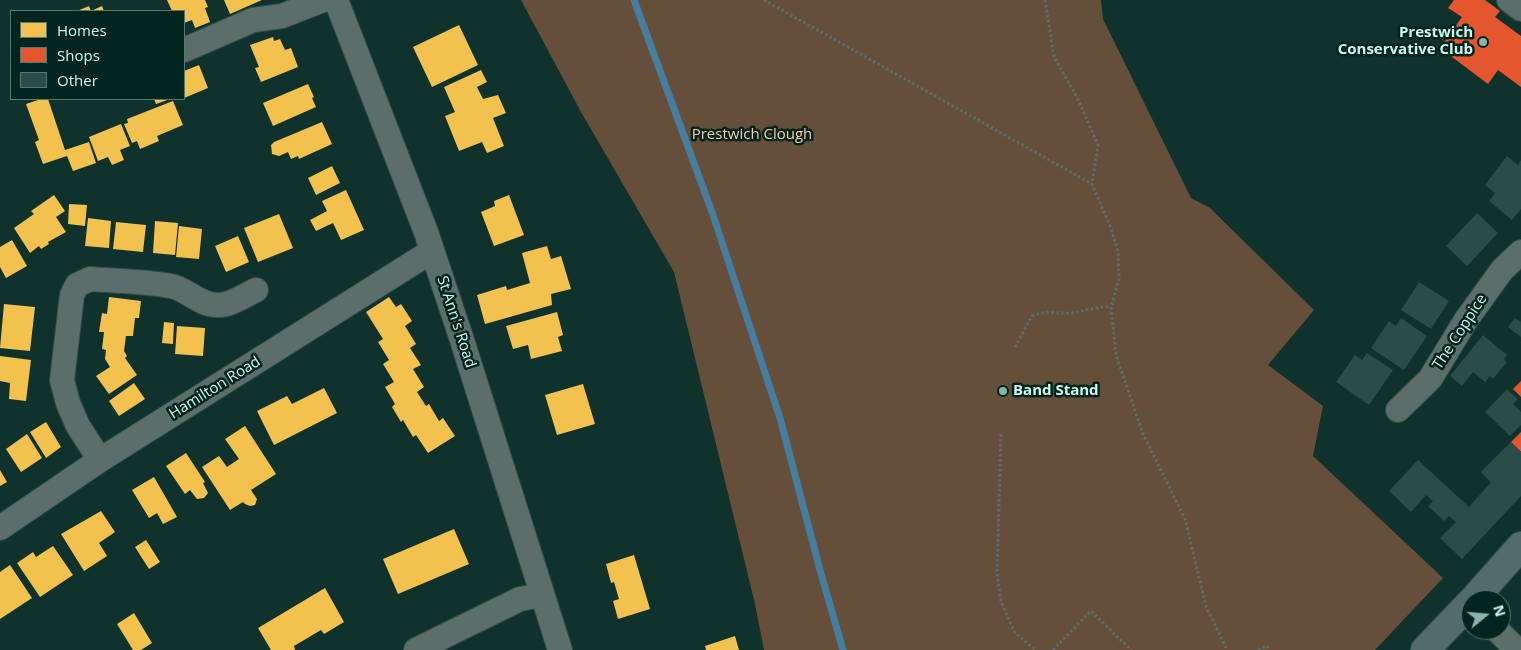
<!DOCTYPE html>
<html>
<head>
<meta charset="utf-8">
<style>
	body { margin:0 }
	#map { position:relative; width:1521px; height:650px; overflow:hidden; background:#0f322c; font-family:"Open Sans",sans-serif }
	canvas { display:block }
	.legend { position:absolute; left:10px; top:10px; width:175px; height:90px; box-sizing:border-box; background:#01241d; border:1px solid #517a70; margin:0; padding:6px 9px; list-style:none; font-size:15px; color:#c9faed }
	.legend li { display:flex; align-items:center; gap:10px; height:25px }
	.legend b { width:25px; border:1px solid #517a70 }
	.north { position:absolute; left:1461px; top:590px; width:50px; height:50px; box-sizing:border-box; background:#01241d; border:1px solid #517a70; border-radius:50%; rotate:73deg; font-size:14px; font-weight:700; line-height:20px; text-align:center; color:#c9faed }
	.north::after { content:''; display:block; margin:auto; width:18px; height:22px; background:#88b4a9; clip-path:polygon(50% 0,100% 100%,50% 72%,0 100%) }
</style>
</head>
<body>
<div id="map">
<canvas width="1521" height="650"></canvas>
<ul class="legend">
<li><b style="height:14px;background:#f2c14e"></b>Homes</li>
<li><b style="height:14px;background:#e4572e"></b>Shops</li>
<li><b style="height:14px;background:#2a4d47"></b>Other</li>
</ul>
<div class="north">N</div>
</div>
<script>
const context = document.querySelector('canvas').getContext('2d');
context.lineJoin = 'round';
function fillPath(path, color) { context.fillStyle = color; context.fill(path, 'evenodd'); }
function strokePath(path, color, width, dash) { context.strokeStyle = color; context.lineWidth = width; context.lineCap = dash ? 'butt' : 'round'; context.setLineDash(dash || []); context.stroke(path); }
function label(font, color, halo, rows, align = 'center') {
  context.font = font + ' "Open Sans",sans-serif'; context.lineWidth = 5; context.setLineDash([]); context.textBaseline = 'middle'; context.strokeStyle = halo; context.fillStyle = color; for (const [text, x, y, turn = 0] of rows) {
    context.save(); context.translate(x, y); context.rotate((+turn || 0) * Math.PI / 180); context.textAlign = isNaN(turn) ? turn : align; if (halo) context.strokeText(text, 0, 0); context.fillText(text, 0, 0); context.restore();
  }
}
fillPath(new Path2D(`
	M521,0H1101L1103,19L1191,198L1210,208L1314,310L1268,365L1323,406L1313,456L1443,578L1375,650H764L755,604L674,272L581,112Z`), '#664f3a');
fillPath(new Path2D(`
	M167,0H205L208,7L205,8L210,22L195,28L192,20L184,23V11H172Z
	M224,0H262L230,14Z
	M89,6L91,11L102,6L104,11H77Z
	M459,25L478,65L432,87L413,47Z
	M273,37L274,41L280,39L285,50L291,48L298,67L261,82L255,68L259,67L250,45Z
	M199,65L208,88L184,98V71Z
	M481,70L487,82L477,87L483,99L498,95L506,113L493,118L504,146L487,153L482,142L459,151L445,116L455,112L444,87Z
	M308,84L314,97L312,98L316,107L273,126L263,103Z
	M41,99H48L65,150L89,142L96,163L73,171L67,156L43,164L35,142L39,140L26,104Z
	M154,99H170L156,104Z
	M173,101L183,125L157,136L159,141L140,149L137,141L132,143L124,124L128,123L127,119Z
	M322,122L332,144L299,159L298,156L291,159L288,152L279,156L272,154L271,145L274,142Z
	M121,124L130,146L120,150L124,160L112,165L108,157L98,161L89,137Z
	M332,166L340,183L316,195L308,178Z
	M346,190L364,230L341,240L333,223L316,231L310,220L327,211L322,201Z
	M54,195L65,211L56,217L66,232L48,242L49,244L41,249L39,246L30,253L14,228L34,214L31,211Z
	M509,195L524,235L494,246L481,212L495,206L494,201Z
	M69,204L87,205L85,226L68,224Z
	M279,214L293,248L258,262L244,228Z
	M88,218L111,221L109,248L85,246Z
	M155,221L178,223L175,255L153,253Z
	M116,222L146,225L143,252L113,249Z
	M179,226L202,229L199,259L176,257Z
	M238,236L249,262L226,272L215,246Z
	M12,240L27,266L6,278L0,267V247Z
	M547,246L551,259L561,256L571,289L551,294L552,305L485,324L477,295L506,286L507,290L530,283L522,253Z
	M109,297L141,301L139,318H135L133,336H126L124,351L127,356L125,358L137,375L109,394L96,376L110,367L105,359L106,350L102,349L104,332H99L102,313L107,314Z
	M389,297L396,307L401,304L412,321L405,326L416,344L410,348L421,365L413,369L424,387L417,392L426,406L429,404L439,421L443,418L455,436L428,453L416,435L413,437L403,420L401,422L392,407L395,404L385,387L394,382L383,364L389,360L378,342L383,339L366,312Z
	M4,304L35,307L30,351L0,348Z
	M557,312L563,335L558,337L562,351L531,359L528,345L513,349L506,326Z
	M164,322L174,323L173,344L162,343Z
	M177,326L205,328L203,356L175,354Z
	M0,356L31,360L26,401L9,399L10,383L0,381Z
	M134,383L145,399L119,416L109,401Z
	M583,384L595,424L557,435L545,395Z
	M324,388L337,413L274,445L257,411L287,396L292,404Z
	M46,422L61,447L46,458L30,432Z
	M245,426L276,474L251,490L257,499L255,505L250,506L245,504L243,502L230,510L202,467L219,456L227,467L239,459L225,439Z
	M27,434L42,458L21,472L6,449Z
	M186,453L205,482L203,483L208,493L204,498L197,499L190,490L185,494L166,466Z
	M0,470L7,482L0,486Z
	M154,477L177,517L163,524L157,513L149,518L132,490Z
	M101,511L115,532L99,543L107,556L84,571L61,534Z
	M454,529L469,564L398,594L383,559Z
	M146,540L160,562L149,569L135,547Z
	M53,546L73,575L40,597L17,563L33,552L36,557Z
	M634,555L650,609L618,619L613,601L619,599L614,582L611,583L606,564Z
	M10,565L32,598L0,619V572Z
	M325,588L344,622L324,634L321,630L294,646L295,650H271L258,628Z
	M134,613L152,643L141,650H133L117,624Z
	M735,636L739,650H706L705,646Z`), '#f2c14e');
fillPath(new Path2D(`
	M1454,0H1485L1500,11L1495,17L1521,36V87L1498,70L1488,84L1440,48L1462,17L1448,8Z
	M1521,381V397L1513,389Z
	M1521,432V452L1511,442Z`), '#e4572e');
strokePath(new Path2D(`
	M634,0L712,212L780,418L820,570L843,650`), '#457e9f', 7);
fillPath(new Path2D(`
	M1507,156L1518,165L1521,160V209L1512,220L1489,201L1495,193L1485,185Z
	M1477,213L1498,233L1467,266L1446,246Z
	M1419,282L1449,301L1431,329L1401,310Z
	M1401,318L1427,336L1404,370L1371,348L1389,321L1396,326Z
	M1515,318L1521,322V337L1508,327Z
	M1483,335L1507,355L1504,359L1507,362L1493,379L1490,376L1485,382L1473,372L1462,386L1450,376Z
	M1367,353L1393,370L1369,405L1336,382L1355,355L1362,360Z
	M1507,389L1518,399L1513,404L1521,412V425L1510,436L1485,412Z
	M1511,442L1521,452V496L1462,559L1440,538L1456,522L1449,516L1444,521L1428,506L1433,501L1426,495L1411,512L1389,491L1418,460L1469,507L1491,482L1481,472Z`), '#2a4d47');
const minor = new Path2D(`
	M336,0L426,232L461,337L560,650
	M1509,0L1521,9
	M184,50L253,20L282,16L323,0
	M1398,410L1430,379L1466,320L1502,270L1521,252
	M100,460L78,426L68,403L62,380L72,295L77,285L90,279C116,281 144,281 171,286C187,289 199,305 217,305C230,306 245,295 256,290
	M0,528L100,460L432,251
	M1497,630L1517,650
	M416,650L520,599L542,595`);
const trunk = new Path2D(`
	M1473,600L1521,546
	M1425,650L1471,602`);
strokePath(minor, '#2f4f49', 26);
strokePath(trunk, '#2f4f49', 30);
strokePath(new Path2D(`
	M764,0L1092,184
	M1045,0L1054,57L1079,101L1098,145L1092,184L1110,226L1118,251L1119,279L1111,307L1116,355L1143,434L1185,519L1206,606L1227,650
	M1015,347L1032,316C1047,310 1057,314 1071,313C1085,311 1097,306 1111,307
	M1001,434L997,573L1001,602L1015,633L1036,650
	M1053,650L1091,611L1131,650
	M1258,650L1267,646L1270,650`), '#5a6e6a', 3, [2.5, 2.5]);
strokePath(minor, '#5c6e69', 24);
strokePath(trunk, '#536c67', 28);
for (const [x, y, r, color] of [
	[1483,42,5,"#88b4a9"],
	[1003,391,5,"#88b4a9"]
]) { const dot = new Path2D(); dot.arc(x, y, r, 0, 2 * Math.PI); context.fillStyle = color; context.fill(dot); strokePath(dot, '#01241d', 2); }
label('bold 15px', '#c9faed', '#01241d', [
	["Prestwich",1473,33],
	["Conservative Club",1473,50],
	["Band Stand",1013,391,"left"]
], 'right');
label('15px', '#f9cbaa', '#01241d', [
	["Prestwich Clough",752,135]
]);
label('15px', '#c9faed', '#01241d', [
	["St Ann's Road",456,322,72],
	["The Coppice",1460,332,-57],
	["Hamilton Road",215,388,-32]
]);
</script>
</body>
</html>
